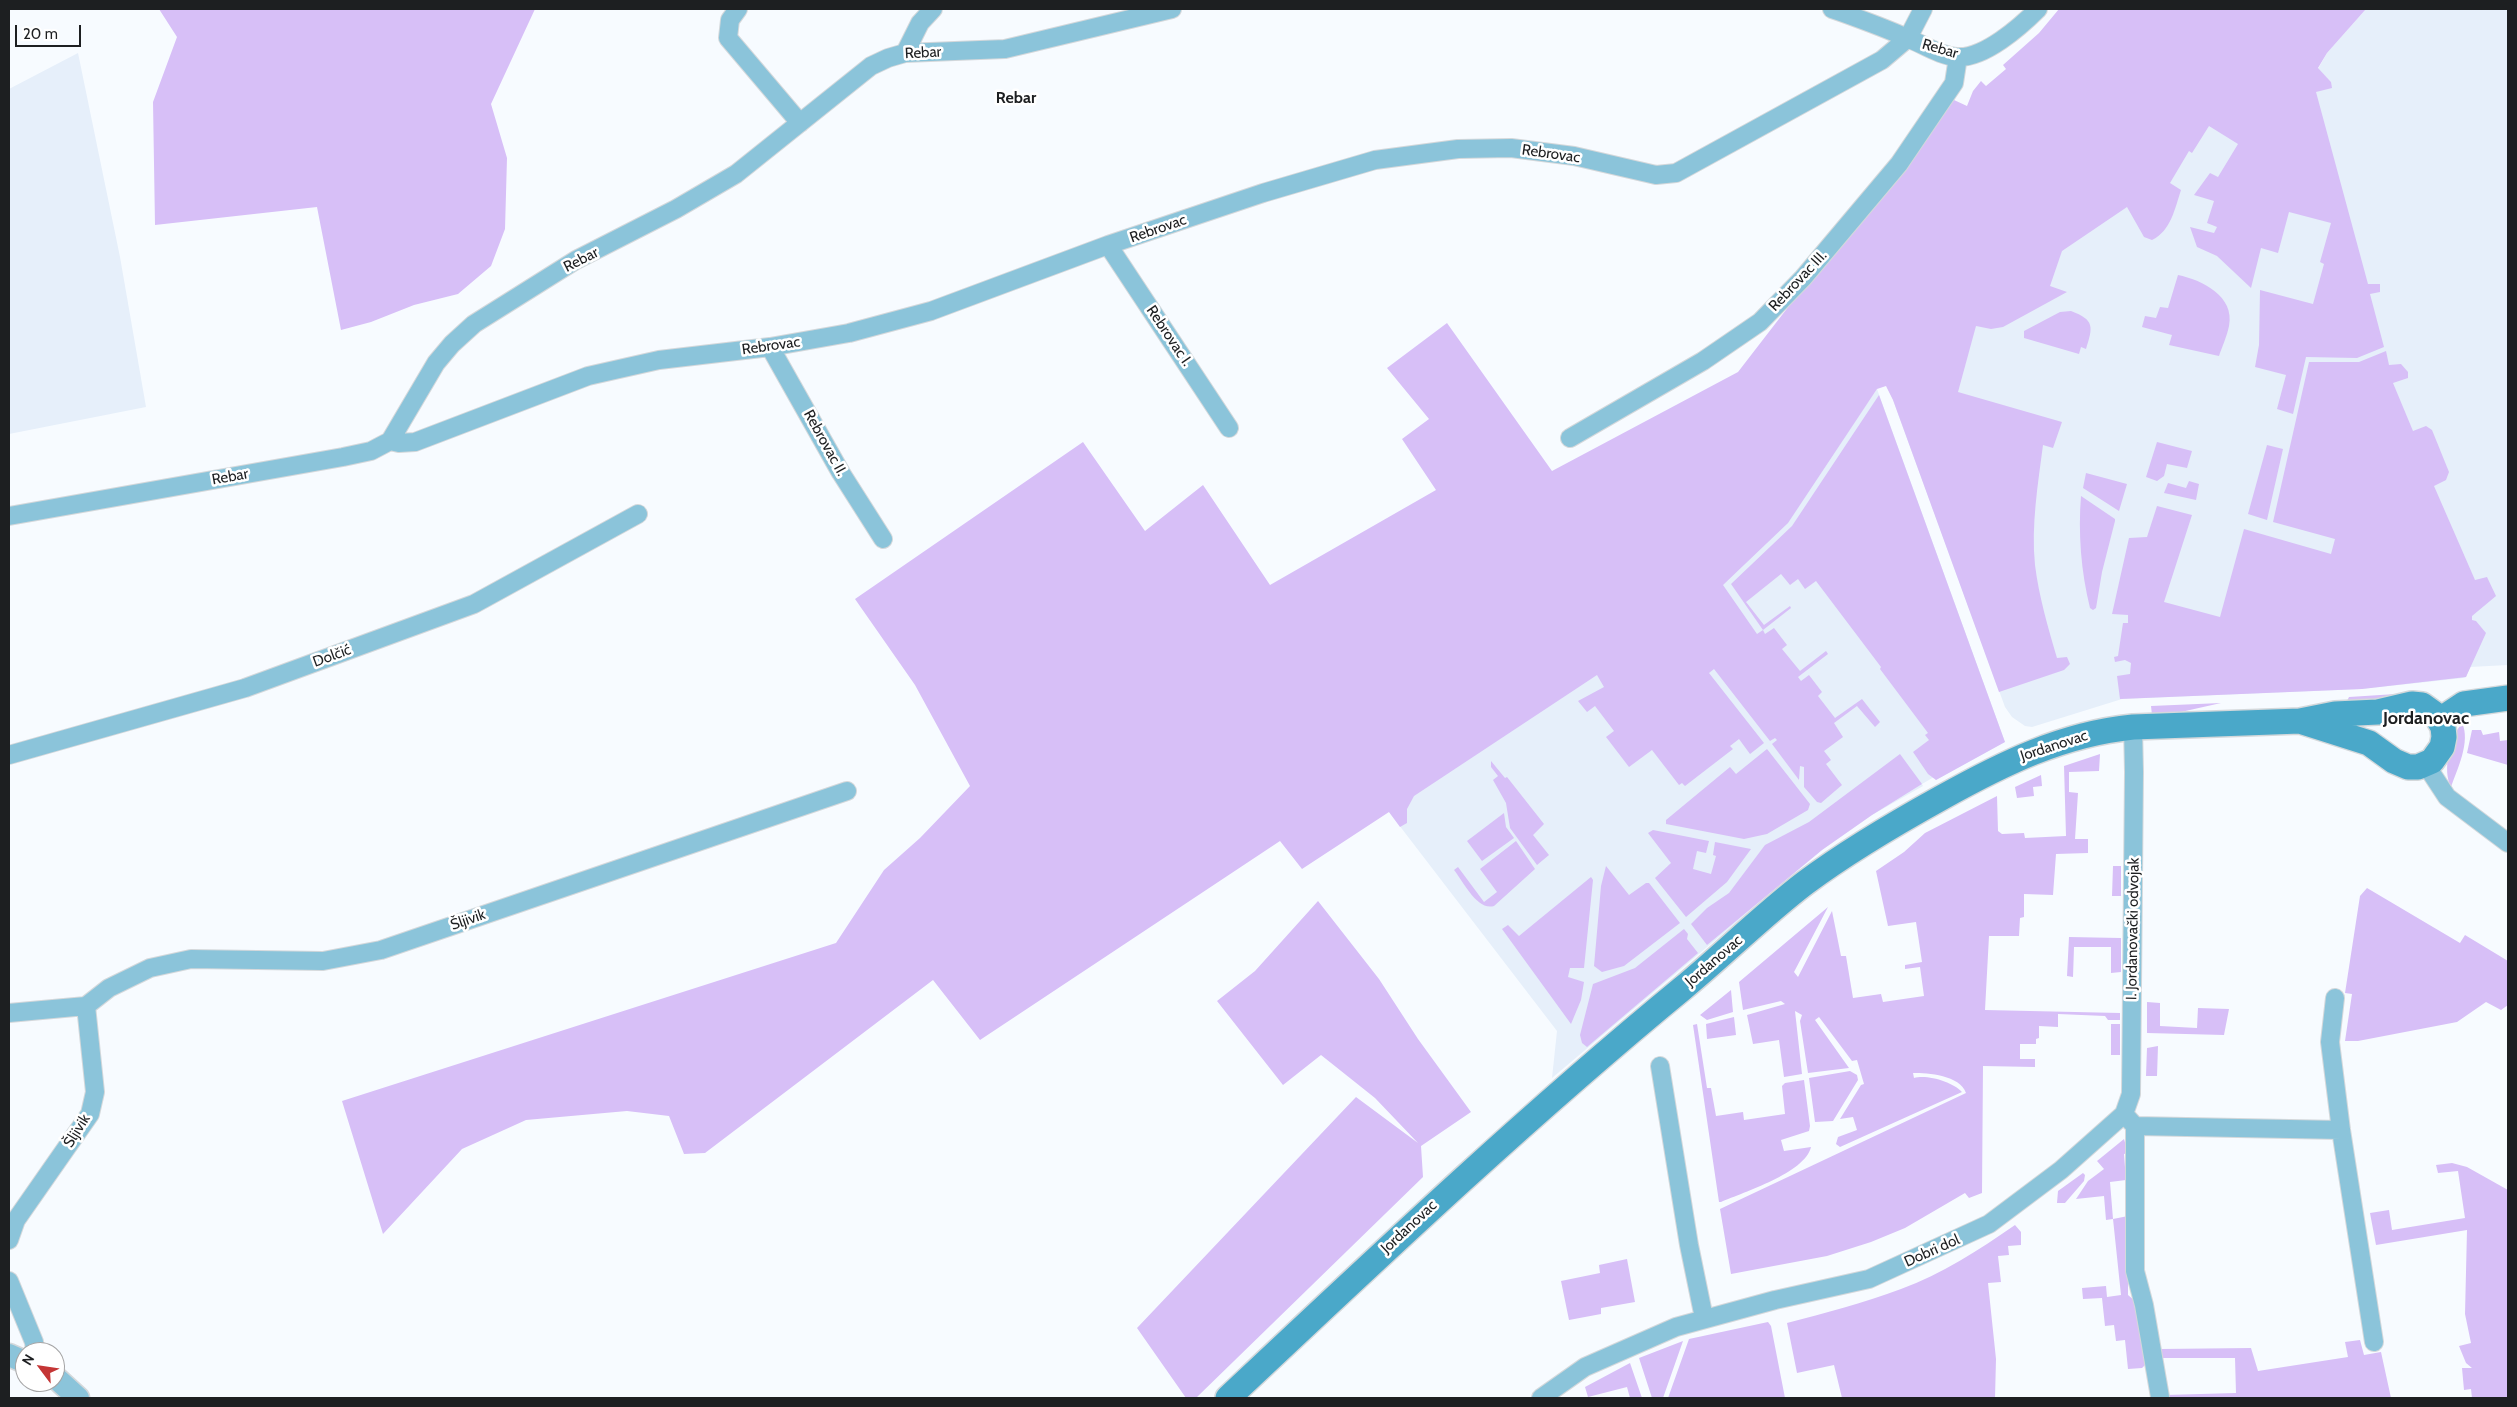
<!DOCTYPE html>
<html>
<head>
<meta charset="utf-8">
<style>
	body { margin:0 }
	#map { position:relative; width:2517px; height:1407px; overflow:hidden; background:#f7fbff; font-family:Cabin,sans-serif }
	canvas { display:block }
	.frame { position:absolute; inset:0; border:10px solid #1d1f21; pointer-events:none }
	.north { position:absolute; left:15px; top:1342px; width:50px; height:50px; box-sizing:border-box; background:#fff; border:1px solid #a5a5a6; border-radius:50%; rotate:301deg; font-size:14px; font-weight:700; line-height:20px; text-align:center; color:#1d1f21 }
	.north::after { content:''; display:block; margin:auto; width:18px; height:22px; background:#c43535; clip-path:polygon(50% 0,100% 100%,50% 72%,0 100%) }
	.scale { position:absolute; left:15px; top:25px; width:66px; height:22px; box-sizing:border-box; border:2px solid #1d1f21; border-top:0; padding-left:6px; font-size:15px; line-height:18px; white-space:nowrap; color:#1d1f21; -webkit-text-stroke:4px #fff; paint-order:stroke }
</style>
</head>
<body>
<div id="map">
<canvas width="2517" height="1407"></canvas>
<div class="frame"></div>
<div class="north">N</div>
<div class="scale">20 m</div>
</div>
<script>
const context = document.querySelector('canvas').getContext('2d');
context.lineJoin = 'round';
function fillPath(path, color) { context.fillStyle = color; context.fill(path, 'evenodd'); }
function strokePath(path, color, width, dash) { context.strokeStyle = color; context.lineWidth = width; context.lineCap = dash ? 'butt' : 'round'; context.setLineDash(dash || []); context.stroke(path); }
function label(font, color, halo, rows, align = 'center') {
  context.font = font + ' Cabin,sans-serif'; context.lineWidth = 5; context.setLineDash([]); context.textBaseline = 'middle'; context.strokeStyle = halo; context.fillStyle = color; for (const [text, x, y, turn = 0] of rows) {
    context.save(); context.translate(x, y); context.rotate((+turn || 0) * Math.PI / 180); context.textAlign = isNaN(turn) ? turn : align; if (halo) context.strokeText(text, 0, 0); context.fillText(text, 0, 0); context.restore();
  }
}
fillPath(new Path2D(`
	M2366,9H2508V665L2470,667L2466,677L2463,678L2362,689L2122,699L2032,727L2025,726L2012,717L2005,707L1893,400L2200,118L2310,95L2331,82L2318,69L2327,53Z
	M78,53L120,257L146,407L9,434V89Z
	M1877,389L2005,742L1936,780L1934,777L1922,784L1923,786L1872,815L1822,850L1552,1078L1557,1031L1389,812L1815,480Z`), '#e6effa');
fillPath(new Path2D(`
	M159,9H535L491,104L507,158L505,229L491,266L458,294L414,305L371,322L341,330L317,207L155,225L153,102L177,37Z
	M2059,9H2366L2327,53L2318,68L2331,82L2332,88L2316,92L2368,284H2380V292L2370,294L2384,347L2357,358L2306,357L2293,414L2277,409L2286,375L2255,367L2259,345L2260,290L2313,304L2324,264L2320,262L2331,223L2289,212L2278,253L2261,248L2251,288L2217,256L2197,247L2190,227L2214,233L2217,227L2207,223L2214,201L2194,195L2210,173L2218,177L2238,144L2209,126L2192,153L2189,151L2170,183L2181,190C2175,208 2171,231 2152,240L2144,237L2127,207L2062,251L2050,286L2067,292L2003,327L1991,329L1976,326L1958,392L2062,422L2053,448L2043,445C2038,484 2031,525 2035,565C2039,597 2048,627 2057,658L2067,657L2070,664L2064,670L1999,692L1893,400L1886,386L1877,389L1788,523L1723,585L1757,634L1763,630L1731,584L1792,526L1879,395L2005,742L1936,780L1928,774L1913,752L1929,740L1925,735L1928,733L1880,669L1881,667L1816,581L1805,589L1798,579L1790,585L1781,574L1746,602L1764,625L1790,606L1791,608L1763,630L1765,634L1774,628L1787,645L1782,649L1800,671L1826,651L1828,654L1798,677L1801,681L1809,675L1822,692L1818,696L1835,718L1862,699L1880,722L1875,727L1857,706L1834,723L1843,737L1824,751L1831,760L1826,764L1842,785L1821,803L1817,802L1804,787V767L1800,766L1799,780L1772,744L1777,740L1775,738L1770,741L1714,669L1709,673L1764,743L1750,754L1739,739L1730,746L1733,749L1685,786L1682,783L1679,785L1652,750L1629,767L1606,737L1614,731L1595,706L1587,712L1578,701L1604,687L1597,675L1414,796L1407,809V823L1400,827L1389,812L1302,869L1280,841L980,1040L933,980L705,1153L684,1154L669,1116L627,1111L526,1120L462,1149L383,1234L342,1101L836,943L884,870L920,838L970,786L915,685L855,599L1083,442L1145,531L1203,485L1270,585L1436,490L1402,439L1429,419L1387,368L1447,323L1552,471L1738,372L1941,109L1954,100L1967,106L1973,91L1981,81L1986,86L2006,69L2003,65L2039,33Z
	M2178,275C2202,280 2235,296 2229,326C2227,336 2222,347 2219,356L2169,345L2172,335L2142,327L2145,316L2156,318L2160,307L2168,308Z
	M2071,311C2095,320 2093,327 2086,349L2081,347L2079,354L2024,338V331L2060,312Z
	M2386,351L2389,365L2401,364L2408,372V378L2393,383L2413,431L2426,426L2432,430L2449,472L2446,480L2434,486L2475,580L2487,577L2496,596L2472,616V620L2476,621L2486,633L2466,677L2362,689L2120,699L2117,676L2130,674L2131,663L2125,660L2115,662L2114,657L2118,656L2123,623H2128V615L2112,614L2129,538L2147,537L2157,506L2192,515L2164,602L2220,617L2244,529L2331,554L2335,539L2273,522L2309,362H2359Z
	M2157,442L2192,451L2187,468L2167,464L2164,476L2157,481L2146,477Z
	M2267,445L2283,449L2267,520L2248,514Z
	M2086,473L2127,484L2119,511L2083,488Z
	M2189,481L2199,484L2196,500L2164,493L2168,483L2186,488Z
	M2081,496L2115,519V521L2102,572L2096,608L2093,610L2090,608C2081,572 2078,533 2081,496Z
	M2396,694L2385,699L2345,705L2349,697Z
	M2221,703L2172,714L2152,715L2151,706Z
	M2462,723C2471,741 2457,770 2451,787C2442,770 2450,738 2462,723Z
	M2472,730H2481L2483,735L2499,732L2500,741L2508,740V765L2467,753Z
	M1767,749L1810,804L1808,810L1767,834L1744,839L1666,824V820L1730,767L1736,774Z
	M1900,754L1922,784L1872,815L1822,850L1707,945L1691,924L1707,908L1729,893L1765,845L1809,822Z
	M2100,754L2099,771L2069,772V792L2078,793L2075,839H2088V853L2056,854L2053,895L2024,894V917L2020,918L2019,936H1989L1985,1010L2120,1013V1020H2108L2105,1016L2058,1014V1027L2039,1026V1038L2036,1039V1044H2020V1059H2035V1067L1983,1066L1982,1193L1969,1198L1965,1193L1905,1228L1871,1242L1827,1256L1731,1274L1720,1209L1966,1093C1960,1075 1928,1073 1913,1073L1914,1078C1927,1074 1953,1082 1962,1092L1840,1147L1836,1144L1838,1137L1857,1130L1853,1117L1840,1119L1861,1085L1864,1084L1857,1060L1852,1061L1819,1017L1815,1020L1849,1068L1808,1073L1800,1021L1802,1015L1795,1011L1802,1074L1784,1077L1779,1040L1753,1044L1747,1015L1785,1004L1781,1001L1743,1010L1739,982L1828,907L1794,972L1798,977L1832,911L1841,956H1846L1853,998L1881,994L1883,1002L1924,996L1920,967L1905,969V965L1922,962L1916,922L1888,926L1876,871L1904,852L1925,833L1997,796L1998,831L2002,834L2024,833L2025,838L2066,836L2064,766Z
	M1491,761L1505,778L1507,777L1544,824L1533,835L1549,855L1537,865L1510,828L1506,803L1493,780L1498,776L1491,767Z
	M2041,775L2042,786L2033,787L2034,796L2017,798L2015,787Z
	M1504,813L1506,827L1514,838L1482,861L1467,841Z
	M1653,830L1709,841L1706,853L1697,851L1693,869L1711,874L1716,856L1713,855L1715,842L1751,849L1727,882L1686,917L1655,878L1671,863L1648,833Z
	M1516,841L1535,869L1494,906C1477,911 1463,881 1454,870L1458,867L1484,902L1497,892L1480,869Z
	M1606,866L1629,895L1646,883H1649L1680,923L1624,966L1602,972L1594,966L1601,886Z
	M2113,866H2121V896H2112Z
	M1591,877L1593,880L1584,968H1570L1568,977L1584,982L1581,1000L1571,1024L1502,929L1508,925L1519,936Z
	M2367,888L2460,943L2465,935L2508,961V1005L2501,1010L2486,1002L2457,1022L2358,1041H2345L2352,994L2345,993L2360,896Z
	M1318,901L1379,979L1418,1039L1471,1112L1421,1146L1423,1177L1196,1398H1186L1137,1328L1356,1097L1418,1143L1375,1098L1321,1055L1283,1085L1217,1001L1255,971Z
	M1684,929L1688,934L1687,939L1698,953L1587,1047L1582,1043L1580,1035L1593,984L1635,968Z
	M2069,937L2121,938V972L2111,973V947H2074L2073,977L2067,976Z
	M1731,990L1733,1012L1707,1020L1700,1015Z
	M2147,1002L2160,1003V1026L2197,1028L2198,1008L2229,1009L2224,1035L2147,1033Z
	M1734,1017L1736,1035L1707,1039L1706,1024Z
	M1697,1024L1707,1088H1711L1716,1116L1743,1112L1744,1120L1785,1114L1782,1086L1785,1083L1804,1080L1810,1126L1809,1131L1781,1140L1784,1151L1811,1147C1805,1173 1744,1192 1721,1202H1719L1693,1025Z
	M2111,1024H2120V1055H2111Z
	M2158,1046L2157,1076H2146L2147,1048Z
	M1850,1071L1857,1075L1858,1080L1833,1121L1815,1122L1809,1078Z
	M2124,1139L2128,1153L2124,1154L2126,1180L2110,1182L2113,1219L2128,1216V1295L2135,1301L2147,1363L2142,1368L2128,1369L2125,1340L2116,1341L2114,1325L2105,1326L2102,1298L2083,1299L2082,1288L2106,1286L2107,1297L2121,1295L2113,1219L2106,1220L2104,1196L2076,1199L2088,1181L2104,1169L2097,1161Z
	M2452,1163L2467,1167L2508,1190V1398H2472L2471,1389L2464,1390L2462,1368H2472L2466,1363L2459,1346L2471,1343L2465,1314L2467,1230L2376,1245L2370,1213L2389,1210L2392,1230L2465,1218L2458,1171L2438,1173L2436,1165Z
	M2083,1173L2085,1175L2084,1181L2065,1203H2057L2058,1191Z
	M2015,1225L2021,1232V1245L2008,1246L2009,1255L1998,1256L2001,1282L1988,1283L1996,1359L1995,1398H1842L1834,1365L1797,1373L1787,1323C1825,1313 1864,1303 1901,1289C1942,1274 1979,1250 2015,1225Z
	M1627,1259L1635,1302L1601,1308V1314L1569,1320L1561,1281L1600,1273L1599,1265Z
	M1768,1322L1771,1326L1785,1398H1668L1689,1339Z
	M2360,1340L2364,1355L2381,1352L2391,1398H2166L2165,1395L2236,1393L2235,1358H2161L2160,1349L2251,1348L2258,1371L2348,1357L2345,1342Z
	M1683,1341L1663,1398H1652L1639,1358Z
	M1630,1363L1642,1398H1630L1627,1387L1588,1397L1585,1387Z`), '#d7bff7');
const minor = new Path2D(`
	M738,9L730,20L728,38L800,123
	M1832,9C1857,18 1883,27 1907,38C1923,44 1940,56 1957,57C1984,59 2021,26 2038,9
	M905,53L920,23L933,9
	M1108,245L1229,428
	M770,347L841,473L883,539
	M1570,438L1703,361L1760,322L1803,278L1899,164L1954,83L1958,57
	M390,441L399,443L415,442L588,376L659,360L770,347L849,333L931,311L1108,245L1263,193L1375,160L1458,149L1511,148L1574,156L1656,175L1676,173L1882,60L1908,38L1923,9
	M9,516L343,457L371,451L390,441L436,363L452,344L474,324L576,260L676,209L736,174L871,66L888,58L905,53L1005,49L1172,9
	M2133,727L2134,772L2131,1094L2124,1114L2135,1126V1271L2144,1305L2160,1397
	M9,755L245,688L474,604L638,514
	M2426,765L2447,797L2508,843
	M2335,998L2330,1042L2341,1130L2374,1342
	M9,1013L86,1006L109,988L150,968L191,959L323,961L381,950L847,791
	M1660,1066L1689,1245L1704,1318
	M2135,1126L2341,1130
	M9,1240L16,1220L90,1114L95,1092L86,1006
	M9,1281L34,1342L35,1352
	M1541,1398L1585,1367L1676,1327L1775,1300L1869,1279L1989,1224L2061,1170L2124,1114`);
const tertiary = new Path2D(`
	M9,1355L25,1362
	M55,1377L78,1398`);
const secondary = new Path2D(`
	M2440,720L2464,704L2508,698
	M1228,1398C1377,1258 1525,1118 1683,988C1724,954 1763,915 1805,883C1848,851 1894,824 1941,798C2002,764 2062,734 2133,727L2300,721L2335,714L2378,712L2412,704L2422,705L2436,715L2443,727L2444,737L2442,747L2432,761L2418,767H2408L2394,761L2369,743L2300,721`);
strokePath(minor, '#d4d8db', 20);
strokePath(tertiary, '#d4d8db', 25);
strokePath(secondary, '#d4d8db', 28);
strokePath(minor, '#8bc4da', 18);
strokePath(tertiary, '#8bc4da', 22);
strokePath(secondary, '#4aa8c9', 25);
label('15px', '#1d1f21', '#fff', [
	["Rebar",1940,49,16],
	["Rebar",923,53,-3],
	["Rebrovac",1551,154,8],
	["Rebrovac",1158,229,-19],
	["Rebar",581,260,-27],
	["Rebrovac III.",1798,281,-47],
	["Rebrovac I.",1169,336,56],
	["Rebrovac",771,346,-8],
	["Rebrovac II.",825,443,61],
	["Rebar",230,477,-10],
	["Dolčić",332,656,-20],
	["Jordanovac",2054,746,-18],
	["Šljivik",468,920,-19],
	["I. Jordanovački odvojak",2133,929,-89],
	["Jordanovac",1714,961,-41],
	["Šljivik",77,1131,-58],
	["Jordanovac",1409,1227,-43],
	["Dobri dol",1932,1251,-24]
]);
label('bold 16px', '#1d1f21', '#fff', [
	["Rebar",1016,98]
]);
label('bold 18px', '#1d1f21', '#fff', [
	["Jordanovac",2426,719]
]);
</script>
</body>
</html>
